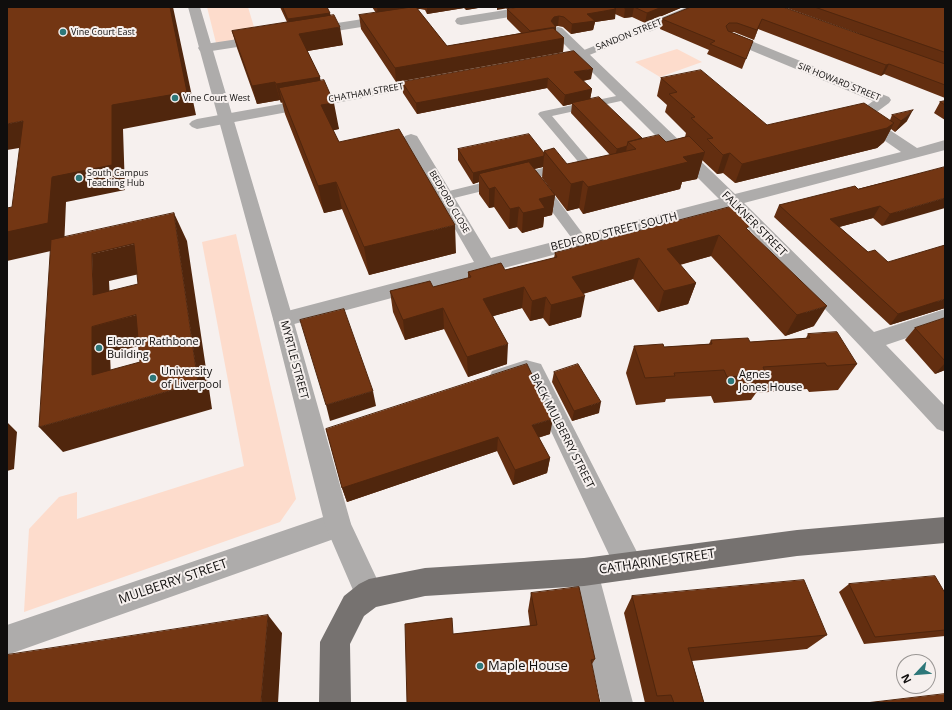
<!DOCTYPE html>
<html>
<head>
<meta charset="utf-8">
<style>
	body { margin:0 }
	#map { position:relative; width:952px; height:710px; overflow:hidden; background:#f6f0ee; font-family:"Open Sans",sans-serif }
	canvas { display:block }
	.frame { position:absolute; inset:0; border:8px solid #100e0d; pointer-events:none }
	.north { position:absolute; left:896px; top:654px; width:40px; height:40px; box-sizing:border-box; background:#f6f0ee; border:1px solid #9a9694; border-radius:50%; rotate:244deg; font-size:11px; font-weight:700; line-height:16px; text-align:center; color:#100e0d }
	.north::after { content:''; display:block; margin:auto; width:14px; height:18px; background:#2d7779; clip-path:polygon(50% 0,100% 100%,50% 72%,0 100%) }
</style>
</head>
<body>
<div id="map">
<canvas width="952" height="710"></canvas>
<div class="frame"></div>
<div class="north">N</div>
</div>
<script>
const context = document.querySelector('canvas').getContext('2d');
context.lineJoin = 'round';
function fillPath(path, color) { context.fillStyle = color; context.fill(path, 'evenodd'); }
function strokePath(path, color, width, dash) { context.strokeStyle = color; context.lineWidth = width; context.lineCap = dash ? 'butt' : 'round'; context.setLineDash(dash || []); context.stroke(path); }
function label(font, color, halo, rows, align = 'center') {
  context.font = font + ' "Open Sans",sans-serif'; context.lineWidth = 4; context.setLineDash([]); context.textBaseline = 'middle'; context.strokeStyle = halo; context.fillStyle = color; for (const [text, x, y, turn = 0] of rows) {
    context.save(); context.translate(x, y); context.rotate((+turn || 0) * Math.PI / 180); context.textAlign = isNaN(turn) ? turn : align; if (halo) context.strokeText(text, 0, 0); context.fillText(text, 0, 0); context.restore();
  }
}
fillPath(new Path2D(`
	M207,7H248L257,37L216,43Z
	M677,49L702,62L660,77L635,62Z
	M236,234L296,499L280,522L24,612L29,529L59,497L77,492V519L244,466L202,242Z`), '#fddccc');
fillPath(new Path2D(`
	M645,26L650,29L648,31L587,56L583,57L578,54L579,52Z
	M626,94L632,97L630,99L552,116L591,162L589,165H581L538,114L540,112L544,111Z
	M563,163L568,164L569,167L568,170L446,200L441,199L439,196L441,193Z
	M540,182L545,183L586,238L588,241L586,244L581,246L576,244L533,186L535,183Z`), '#aeacab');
fillPath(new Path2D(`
	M524,7H539L540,9L538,12L534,13L461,25L457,24L455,21L457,18L461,17Z
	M687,7H703L701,10L649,32H641L639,29L641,26Z
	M389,15L393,16L395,19L393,22L311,35L307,34L305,31L307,28L311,27Z
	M558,27L562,28L735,194L901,152L855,120L852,117L873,101L726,40L724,37L726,34H734L889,97L891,100L889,103L870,117L917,148L945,140V150L744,203L874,332L945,309V325L886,345L945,406V432L937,429L862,348L729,208L283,327L276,324L273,319L276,314L474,262L403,139L405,136L411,134L417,136L491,258L719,199L554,34L552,31L554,28Z
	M265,35L270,36L271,39L270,42L205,52L200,51L198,48L200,45L205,44Z
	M432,77L437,78L439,81L437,84L197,129L192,127L189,124L192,121L197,119Z
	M526,360L541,364L544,370L639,556L643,566L639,576L629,580L619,576L526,378L500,386L492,383L489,377L492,371Z
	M338,512L348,516L351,525L348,534L7,655V625Z
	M584,558L594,562L598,572L633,703H601L570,572L574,562Z`), '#aeacab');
fillPath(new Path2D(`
	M188,7H200L293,319L351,524L384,594L379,604L369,609L359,604L325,525L273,319Z`), '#aeacab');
fillPath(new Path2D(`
	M945,517V543L797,556L584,586L425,596L376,607L364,616L350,644L351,703H319L320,642L344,596L359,584L369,579L425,568L584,558L797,530Z`), '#767270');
fillPath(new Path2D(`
	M280,7H327L343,45L307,51L320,77V81L339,129L333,130L339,142L456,253L369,275L342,209L324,213L285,114L282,102L281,103L280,100L257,104L237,48L232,31L287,22Z
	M372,7H484L466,10L464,8L427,14L425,10L420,9H417L447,46L521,33L507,19V9L520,7H683L645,23L632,17L624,18L615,14V19L595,22L593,30L571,34L563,27L558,26H556V31L564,38L563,52L396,82L361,29L359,15L376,13Z
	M691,7L860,34L784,7H945V98L884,74L881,76L758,29L754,40L734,32H731L753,41L742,69L707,54L709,50L660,29L662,19Z
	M574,51L591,79L583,81L592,89L590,99L642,138L666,142L685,137L686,133L665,112L667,105L657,96L661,78L767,125L890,120L892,115L907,121L895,132L891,129L884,142L877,148L735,183L723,173L717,174L702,160L697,179L682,182L680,189L583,214L579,208L567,211L542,178L543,167L534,169L555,195L552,215L544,217L543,227L522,233L517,227L509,229L494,207L489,208L479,194V182L473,184L458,160V149L544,153V151L567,164L610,155L571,113L572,104L563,106L547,88L417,114L403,93L402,82Z
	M945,101V120L934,113L940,102Z
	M945,167L882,226L873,218L839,227L868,252L888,262L945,308L890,325L774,217L779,205L858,189Z
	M749,230L814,326L785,336L711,256L680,265L696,283L688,304L658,312L633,279L583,294L581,317L549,326L543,318L530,321L522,308L493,316L507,364L468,377L444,329L405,340L393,312L390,291L433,287L468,278V272L505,270L554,258L555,253Z
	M945,318V370L935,374L905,340L915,328Z
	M808,334L857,364L838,390L809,392L807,389L756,393L751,400L714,403L711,396L666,399L665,402L636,405L626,373L634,346L664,347L709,344L711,340L750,342L806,338Z
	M554,372L599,413L572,421L552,382Z
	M326,429L550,434L538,438L550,458L547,473L513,485L497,451L347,502L342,488Z
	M849,584L945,593V636L864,644L839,592Z
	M531,593L595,659L592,664L454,634L530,626L528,611Z
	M632,596L827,635L807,649L692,661L704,703H645L624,613Z`), '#632e10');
fillPath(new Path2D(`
	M170,7H173L196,115L123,129L125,190L66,202L64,248L7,261V232L52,177L112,105Z
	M377,7H420V9L378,15Z
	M427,7H464V8L427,14Z
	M466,7H484L466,10Z
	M497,7H514L497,10Z
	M634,7L632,17L624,18L625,8Z
	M662,7H683L645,23L647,13Z
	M616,9L615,19L595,22L593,30L571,34L572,24L587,14Z
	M330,13L332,22L290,29L288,19Z
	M559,16L558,26L553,27H556L555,37L529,41L530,31L551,21L554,17Z
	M762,19L758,29L754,40L757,30Z
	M340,27L343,45L302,52L299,34Z
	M564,38L563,52L396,82L395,68Z
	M889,64L884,74L881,76L886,65Z
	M593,69L591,79L573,83L574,72Z
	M320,77L323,95L279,88L282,102L281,103L276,84Z
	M548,78L547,88L417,114L416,103Z
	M275,82L280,100L257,104L252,86Z
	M592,89L590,100L572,103V104L563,106L565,95Z
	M334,103L339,129L326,132L321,105Z
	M913,110L907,121L895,132L901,121Z
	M23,121L37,145L7,150V124Z
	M894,123L884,142L877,148L735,183L742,164Z
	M627,146L625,157L614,160L617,149Z
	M705,152L697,179L682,182L680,189L583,214L588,187L683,157Z
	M730,153L723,173L717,174L723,155Z
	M544,156L543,167L484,181L479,174V182L473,184V173Z
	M583,181L579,208L567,211L571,184Z
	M336,182L342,209L324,213L318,186Z
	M495,187L494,207L489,208V189Z
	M555,195L552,215L544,217L543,227L522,233L523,213L539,199Z
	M945,198V208L882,226L890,214Z
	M880,206L873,218L824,231L830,219Z
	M519,207L517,227L509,229L510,209Z
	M174,213L187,241L212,409L63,452L39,427L198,383Z
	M455,225L456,253L369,275L364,247Z
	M719,235L711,256L660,270L667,249Z
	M134,244L148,272L109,281L111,321L136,315L152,342L110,354L112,401L92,375V327L93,295L92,254Z
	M639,258L633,279L568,298L572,277Z
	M696,283L688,304L658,312L664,291Z
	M524,287L522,308L483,319V299Z
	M585,296L581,317L549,326L551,305Z
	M546,297L543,318L530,321L532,301Z
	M945,299V308L890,325L898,314Z
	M827,306L814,326L785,336L797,315Z
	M443,308L444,329L405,340L403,320Z
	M508,344L507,364L468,377L467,357Z
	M945,363V370L935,374Z
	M373,391L376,406L330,421L326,405Z
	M601,402L599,413L572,421L574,411Z
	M553,419L550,434L530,440L532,425Z
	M7,422L17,432L14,469L7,471Z
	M498,437L497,451L347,502L342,488Z
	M550,458L547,473L513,485L515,470Z
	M268,615L282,633L278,703H261Z`), '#50260d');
const building = new Path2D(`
	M7,7H170L187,92L112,105V165L52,177L48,223L7,232V208L12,207L23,121L7,124Z
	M283,7H327L330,13L288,19Z
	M412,7H416L447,46L553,28L564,38L395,68L359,15Z
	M520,7H613L616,9L587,14L595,21L572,24L564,17L559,16L554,17L551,21L556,27L530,31L507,9Z
	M623,7H662L647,13L634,7L625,8Z
	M691,7H783L945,64V85L889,64L886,65L762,19L757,30L737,23H729L726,26L728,31L753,41L746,59L710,44L715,41L662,19Z
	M815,7H945V52Z
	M334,15L340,27L299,34L320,77L276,84L275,82L252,86L232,31Z
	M574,51L593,69L574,72L592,89L565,95L548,78L416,103L402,82Z
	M701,70L767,125L864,103L894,123L887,128L742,164L730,153L723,155L707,139L713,138L691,118L695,117L669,94L677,92L661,78Z
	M324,80L334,103L321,105L339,142L399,129L455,225L364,247L336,182L318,186L279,88Z
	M599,97L642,138L628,142L627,146L617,149L572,103Z
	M945,101V105L940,102Z
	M913,110L901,121L892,115Z
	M529,134L544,153V156L473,173L458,149Z
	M659,135L666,142L689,136L705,152L683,157L688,162L588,187L583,181L571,184L544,151L554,148L567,164L636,149L628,142Z
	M529,162L555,195L539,199L545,208L523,213L519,207L510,209L495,187L489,189L479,174Z
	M945,167V198L890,214L880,206L830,219L868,252L875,250L888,262L945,245V299L898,314L779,205L855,186L858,189Z
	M730,207L750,226L746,228L827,306L797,315L719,235L667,249L696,283L664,291L639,258L572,277L585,296L551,305L546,297L532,301L524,287L483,299L508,344L467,357L443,308L403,320L390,291L430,281L433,287L471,277L468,272L501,263L505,270L557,257L555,253Z
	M174,213L198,383L39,427L51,240ZM134,244L138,284L93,295L92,254ZM136,315L140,362L92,375V327Z
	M344,309L373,391L326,405L300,320Z
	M945,318V361L915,328Z
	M837,332L857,364L827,366L825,363L763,367L766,374L727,377L724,370L674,373L675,376L645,378L634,346L663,344L664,347L712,344L711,340L748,338L750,342L810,338L808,334Z
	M527,364L553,419L532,425L550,458L515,470L498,437L342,488L326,429Z
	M578,364L601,402L574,411L554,372Z
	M935,576L945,593V630L875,637L849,584Z
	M804,580L827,635L688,648L704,703H674L671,695L657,696L632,596Z
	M579,587L595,659L591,660L600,703H407L405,624L452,618L453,634L537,625L531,593Z
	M268,615L261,703H7V655Z
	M945,694V703H866Z`);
fillPath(building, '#733613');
strokePath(building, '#50260d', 1);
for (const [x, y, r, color] of [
	[63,32,4,"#2d7779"],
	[175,98,4,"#2d7779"],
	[79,178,4,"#2d7779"],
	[99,348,4,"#2d7779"],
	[153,378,4,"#2d7779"],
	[731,381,4,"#2d7779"],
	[480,666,4,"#2d7779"]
]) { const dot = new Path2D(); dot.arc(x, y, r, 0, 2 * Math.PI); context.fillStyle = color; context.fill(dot); strokePath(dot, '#f6f0ee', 1.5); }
label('9px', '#100e0d', '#f6f0ee', [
	["Vine Court East",71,32],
	["Vine Court West",183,98],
	["South Campus",87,173],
	["Teaching Hub",87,183]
], 'left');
label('9px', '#100e0d', '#f6f0ee', [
	["SANDON STREET",629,35,-22],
	["SIR HOWARD STREET",839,82,22],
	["CHATHAM STREET",366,93,-10],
	["BEDFORD CLOSE",449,202,60]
]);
label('11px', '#100e0d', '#f6f0ee', [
	["FALKNER STREET",754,224,45],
	["BEDFORD STREET SOUTH",614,232,-14],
	["MYRTLE STREET",294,360,75],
	["BACK MULBERRY STREET",562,431,63]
]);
label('11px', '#100e0d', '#f6f0ee', [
	["Eleanor Rathbone",107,342],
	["Building",107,355],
	["University",161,372],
	["of Liverpool",161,385],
	["Agnes",739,375],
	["Jones House",739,388]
], 'left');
label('13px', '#100e0d', '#f6f0ee', [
	["CATHARINE STREET",657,562,-8],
	["MULBERRY STREET",173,582,-19]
]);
label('13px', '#100e0d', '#f6f0ee', [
	["Maple House",488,666]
], 'left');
</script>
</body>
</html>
